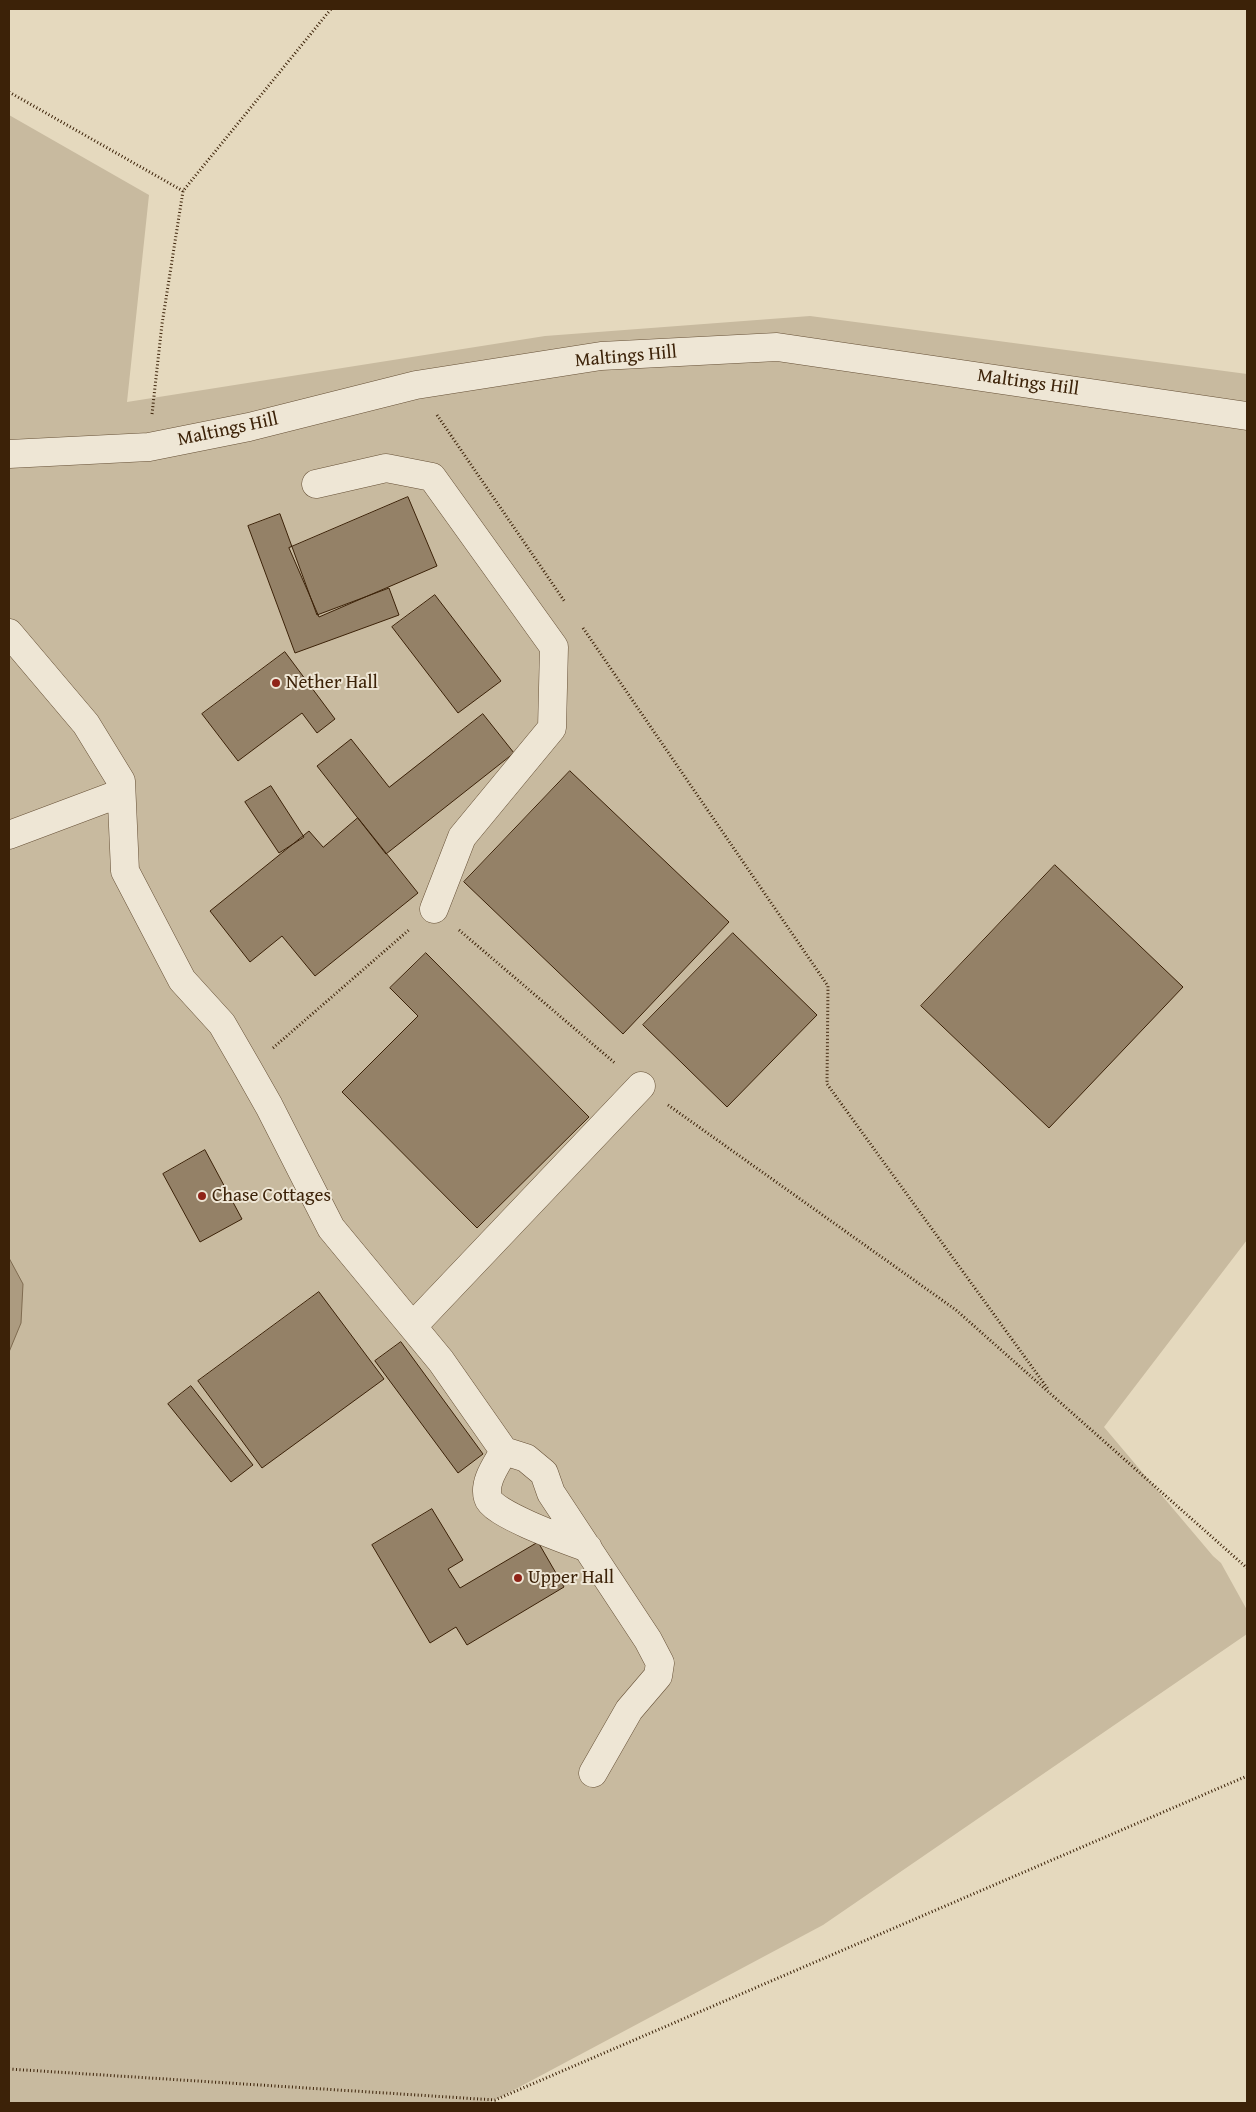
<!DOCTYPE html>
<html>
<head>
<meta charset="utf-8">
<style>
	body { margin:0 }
	#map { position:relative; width:1256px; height:2112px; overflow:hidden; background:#e5d9be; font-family:"Gentium Book Plus",serif }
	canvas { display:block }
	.frame { position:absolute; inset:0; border:10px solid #3c2208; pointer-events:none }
</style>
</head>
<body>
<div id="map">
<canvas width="1256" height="2112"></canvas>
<div class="frame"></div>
</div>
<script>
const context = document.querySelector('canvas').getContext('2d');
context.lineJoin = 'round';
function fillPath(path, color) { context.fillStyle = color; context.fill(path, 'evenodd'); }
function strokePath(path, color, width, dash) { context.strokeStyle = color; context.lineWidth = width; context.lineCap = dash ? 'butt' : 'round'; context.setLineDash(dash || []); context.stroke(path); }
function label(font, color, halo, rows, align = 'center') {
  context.font = font + ' "Gentium Book Plus",serif'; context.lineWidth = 4; context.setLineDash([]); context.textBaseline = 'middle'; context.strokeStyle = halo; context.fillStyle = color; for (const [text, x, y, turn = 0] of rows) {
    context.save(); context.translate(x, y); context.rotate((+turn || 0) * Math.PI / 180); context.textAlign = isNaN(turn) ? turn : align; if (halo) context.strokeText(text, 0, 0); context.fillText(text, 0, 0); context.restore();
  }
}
fillPath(new Path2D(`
	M9,115L149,195L127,402L545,336L810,316L1247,374V1240L1104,1427L1213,1556L1221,1563L1247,1610V1634L823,1925L495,2100L486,2103H9Z`), '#c8ba9f');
const water = new Path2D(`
	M9,1258L23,1284L21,1323L9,1352Z`);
fillPath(water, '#ac9b80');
strokePath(water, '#7f6b50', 1);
const building = new Path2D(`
	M408,497L437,566L319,617L289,548Z
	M280,514L317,615L389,588L399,615L295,653L248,526Z
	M435,595L501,681L458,713L392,627Z
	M285,652L335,719L317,733L302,713L238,761L202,714Z
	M483,714L514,753L386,854L317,766L351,739L389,787Z
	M570,771L729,922L623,1034L464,882Z
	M271,786L304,837L279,853L245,802Z
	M358,818L418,893L315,976L282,936L250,962L210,911L309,831L323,847Z
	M1055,865L1183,987L1049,1128L921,1006Z
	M733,933L817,1015L727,1107L643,1025Z
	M426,953L589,1117L477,1228L342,1092L418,1016L390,988Z
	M205,1150L242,1219L200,1242L163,1174Z
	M319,1292L384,1379L262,1468L198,1381Z
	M401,1342L483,1454L458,1473L375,1361Z
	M191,1386L253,1465L231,1482L168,1404Z
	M432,1509L463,1560L448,1569L460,1588L538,1542L564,1587L467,1645L456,1627L430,1643L372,1545Z`);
fillPath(building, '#948167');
strokePath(building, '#3c2208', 1);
const minor = new Path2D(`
	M9,454L149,447L249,427L416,385L601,356L777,347L1247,416
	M316,484L386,468L432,477L554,647L552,728L462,837L434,909
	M9,633L86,724L121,781L125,871L182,980L222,1024L248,1069L269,1106L331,1228L441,1361L504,1451L526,1458L544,1473L551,1493L648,1640L660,1663L658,1676L629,1710L593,1773
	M9,835L121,793
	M413,1326L641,1086
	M504,1451C497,1464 483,1482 488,1498C492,1514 569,1541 588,1548`);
strokePath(minor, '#665036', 29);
strokePath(new Path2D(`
	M9,92L183,191
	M152,414L162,324L183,191L331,9
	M437,415L565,602
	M583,628L828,986L827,1084L1048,1389
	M459,930L616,1064
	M273,1048L410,929
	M668,1105L956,1310L1247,1568
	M9,2069L495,2100L1247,1776`), '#3c2208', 3, [1, 2.5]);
strokePath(minor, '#eee6d5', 28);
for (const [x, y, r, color] of [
	[276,683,5,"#8f2418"],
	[202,1196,5,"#8f2418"],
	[518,1578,5,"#8f2418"]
]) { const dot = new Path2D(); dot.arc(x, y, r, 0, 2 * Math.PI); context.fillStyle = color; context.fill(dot); strokePath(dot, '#eee6d5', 2); }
label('19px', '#3c2208', '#eee6d5', [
	["Maltings Hill",626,357,-5],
	["Maltings Hill",1028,383,8],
	["Maltings Hill",228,430,-12]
]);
label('19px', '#3c2208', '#eee6d5', [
	["Nether Hall",286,683],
	["Chase Cottages",212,1196],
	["Upper Hall",528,1578]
], 'left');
</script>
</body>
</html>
